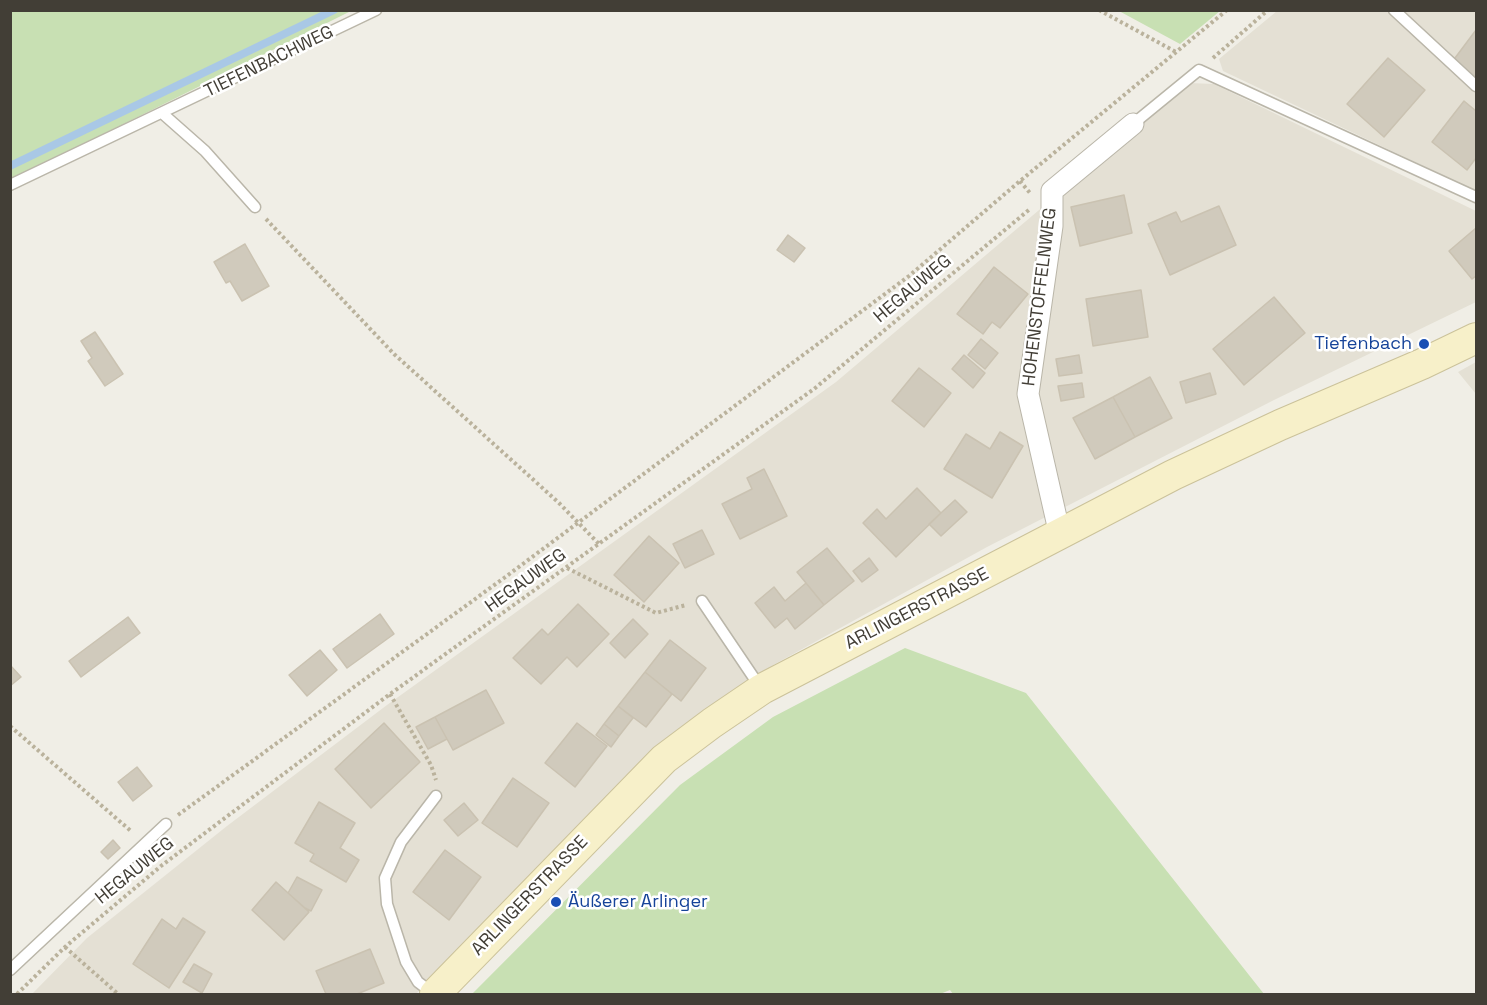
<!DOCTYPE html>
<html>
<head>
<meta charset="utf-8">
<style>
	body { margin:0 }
	#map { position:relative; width:1487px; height:1005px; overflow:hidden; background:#f0eee6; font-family:"Space Grotesk",sans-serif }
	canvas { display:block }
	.frame { position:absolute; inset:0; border:12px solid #423e36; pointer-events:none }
</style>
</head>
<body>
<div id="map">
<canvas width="1487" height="1005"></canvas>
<div class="frame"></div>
</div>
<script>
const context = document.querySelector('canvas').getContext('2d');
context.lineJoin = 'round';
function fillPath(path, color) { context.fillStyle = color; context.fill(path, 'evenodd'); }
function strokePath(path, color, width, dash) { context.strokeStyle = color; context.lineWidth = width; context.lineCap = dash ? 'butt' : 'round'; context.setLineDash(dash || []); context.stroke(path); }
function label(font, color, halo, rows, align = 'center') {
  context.font = font + ' "Space Grotesk",sans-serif'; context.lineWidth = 5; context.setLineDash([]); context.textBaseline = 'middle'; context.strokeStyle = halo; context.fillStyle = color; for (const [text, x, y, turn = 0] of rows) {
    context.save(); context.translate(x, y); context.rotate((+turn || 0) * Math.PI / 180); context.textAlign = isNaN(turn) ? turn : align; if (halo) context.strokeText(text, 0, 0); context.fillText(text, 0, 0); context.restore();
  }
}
fillPath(new Path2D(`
	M1277,11H1476V191L1223,71L1219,59Z
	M1189,83L1214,84L1476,211V302L1274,400L987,547L775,664L657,748L416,994H32L87,938L227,826L387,705L836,382Z
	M1476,362V394L1458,372Z`), '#e4e0d4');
fillPath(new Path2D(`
	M11,11H351L11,180Z
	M1119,11H1220L1180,44Z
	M905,648L1026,693L1264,994H953L950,990L940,994H472L680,785L773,717Z`), '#c8e0b3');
strokePath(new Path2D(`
	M10,166L334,10`), '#a9c8e6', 8);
const building = new Path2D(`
	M1476,30V80L1452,62Z
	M1388,58L1425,90L1384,137L1347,104Z
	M1464,101L1476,111V158L1467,170L1432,142Z
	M1124,195L1132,233L1080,246L1071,207Z
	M1219,206L1236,245L1170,275L1148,224L1176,212L1181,222Z
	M1476,228V276L1472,279L1449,251Z
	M788,235L805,248L794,262L777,250Z
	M245,244L269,286L242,301L230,281L226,283L214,262Z
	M994,267L1028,294L1000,328L992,322L983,334L957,314Z
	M1141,290L1148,337L1093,346L1086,299Z
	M1274,297L1305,333L1244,385L1213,349Z
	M95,332L123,374L105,386L88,361L92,358L81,341Z
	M981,339L998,353L985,369L968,355Z
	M964,355L985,373L973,388L952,369Z
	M1079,355L1082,373L1059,376L1056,359Z
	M919,368L951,393L924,427L892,401Z
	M1210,373L1216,394L1186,403L1180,382Z
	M1150,377L1172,418L1135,437L1113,397Z
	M1082,383L1084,397L1061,401L1058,386Z
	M1113,397L1135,437L1095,459L1073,418Z
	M1000,432L1023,446L992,498L944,469L966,434L990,449Z
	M764,469L787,516L740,539L722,504L752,489L747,478Z
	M917,488L941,513L896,557L863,523L877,509L886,519Z
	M955,500L967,512L941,536L929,524Z
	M702,530L714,554L685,568L673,544Z
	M649,536L679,563L644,602L614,575Z
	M827,548L854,581L824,605L797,572Z
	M869,558L878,570L862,582L853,571Z
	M806,583L824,605L795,629L787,618L775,628L755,603L774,587L785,601Z
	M578,604L609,634L577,667L567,657L541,684L513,658L542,629L548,635Z
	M380,614L394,634L347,668L333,649Z
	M128,617L140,633L81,677L69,661Z
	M633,619L648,634L625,658L610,643Z
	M670,640L706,668L681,701L645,672Z
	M320,650L337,670L307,696L289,675Z
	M10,665L21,677L10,686Z
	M645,672L672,694L646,727L618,706Z
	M486,690L504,723L453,750L435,717Z
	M618,706L633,718L619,736L604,724Z
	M435,717L447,739L428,749L416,727Z
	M384,723L420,762L371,808L335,769Z
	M577,723L607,746L575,787L545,763Z
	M604,724L619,736L611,747L596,735Z
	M137,767L152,786L133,801L118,782Z
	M513,778L549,803L517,847L482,823Z
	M319,802L355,823L340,848L359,860L346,882L310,861L314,854L295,843Z
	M464,803L478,820L458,836L444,820Z
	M113,840L120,848L108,859L101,852Z
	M445,850L481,877L449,920L413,892Z
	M297,877L322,890L311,911L305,908L288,893Z
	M276,882L309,912L284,940L252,910Z
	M183,918L205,932L169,988L133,964L162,919L176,929Z
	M370,949L384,983L357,994H326L316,971Z
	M194,964L212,974L202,993L183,982Z`);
fillPath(building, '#d0cabc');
strokePath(building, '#cac2b1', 1.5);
const service = new Path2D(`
	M1394,10L1476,86
	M162,113L205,151L255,207
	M1133,124L1199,70L1476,197
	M10,185L376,10
	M702,601L760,687
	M10,970L166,824
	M434,994L418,982L406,962L387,904L385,878L401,842L436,796`);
const minor = new Path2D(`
	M1060,535L1028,394L1052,226V191L1133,124`);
const secondary = new Path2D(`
	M435,994L664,759L712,723L762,689L1173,475L1280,425L1422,364L1476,338`);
strokePath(service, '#bab6a9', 13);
strokePath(minor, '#bab6a9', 23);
strokePath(secondary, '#cbc29a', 32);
strokePath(new Path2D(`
	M1099,10L1176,52
	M1213,58L1268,10
	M1020,181L1030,193
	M266,219L394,354L558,502L599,544
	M567,568L656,613L686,605
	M390,694L431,765L436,780
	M10,726L132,832
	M178,815L504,578L909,276L1020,181L1227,10
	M65,947L118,994
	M17,994L65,947L161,866L390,694L814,389L1030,209`), '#bab29c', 4, [3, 3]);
strokePath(service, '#fff', 10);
strokePath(minor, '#fff', 21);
strokePath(secondary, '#f7f0c9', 30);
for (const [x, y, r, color] of [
	[1424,344,6,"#1a4fb4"],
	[556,902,6,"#1a4fb4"]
]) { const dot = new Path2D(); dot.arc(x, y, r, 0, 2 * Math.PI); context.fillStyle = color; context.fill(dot); strokePath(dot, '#fff', 2); }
label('18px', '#423e36', '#fff', [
	["TIEFENBACHWEG",269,62,-26],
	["HEGAUWEG",913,289,-40],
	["HOHENSTOFFELNWEG",1040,297,-83],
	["HEGAUWEG",526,581,-36],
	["ARLINGERSTRASSE",917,609,-27],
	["HEGAUWEG",135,871,-39],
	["ARLINGERSTRASSE",530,896,-46]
]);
label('18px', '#164399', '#fff', [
	["Tiefenbach",1412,344],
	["Äußerer Arlinger",568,902,"left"]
], 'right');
</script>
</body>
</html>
